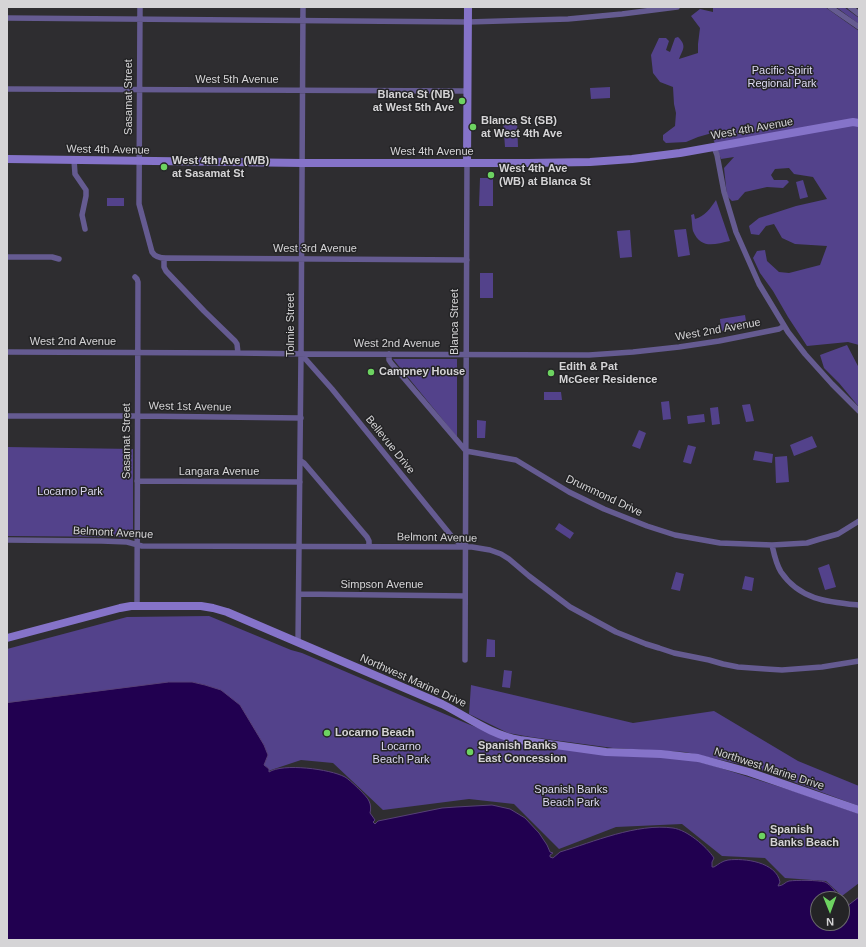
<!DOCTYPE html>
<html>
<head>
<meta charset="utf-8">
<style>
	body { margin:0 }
	#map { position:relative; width:866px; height:947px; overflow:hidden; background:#2e2d30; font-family:Helvetica,sans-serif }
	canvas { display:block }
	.frame { position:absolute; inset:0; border:8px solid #d5d4d6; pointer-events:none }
	.north { position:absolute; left:810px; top:891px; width:40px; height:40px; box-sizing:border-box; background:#242426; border:1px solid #6b6a6c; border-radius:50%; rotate:179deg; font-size:11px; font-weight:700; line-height:16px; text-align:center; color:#d5d4d6 }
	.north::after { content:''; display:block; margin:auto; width:14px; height:18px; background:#6dd361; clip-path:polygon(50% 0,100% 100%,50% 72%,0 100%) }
</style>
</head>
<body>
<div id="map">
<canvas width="866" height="947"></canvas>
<div class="frame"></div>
<div class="north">N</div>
</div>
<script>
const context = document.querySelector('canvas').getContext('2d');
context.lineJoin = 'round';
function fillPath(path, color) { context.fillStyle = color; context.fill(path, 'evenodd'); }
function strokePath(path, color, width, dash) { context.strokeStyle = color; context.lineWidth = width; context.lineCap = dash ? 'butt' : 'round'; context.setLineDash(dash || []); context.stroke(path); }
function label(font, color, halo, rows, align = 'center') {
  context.font = font + ' Helvetica,sans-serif'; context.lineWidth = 3; context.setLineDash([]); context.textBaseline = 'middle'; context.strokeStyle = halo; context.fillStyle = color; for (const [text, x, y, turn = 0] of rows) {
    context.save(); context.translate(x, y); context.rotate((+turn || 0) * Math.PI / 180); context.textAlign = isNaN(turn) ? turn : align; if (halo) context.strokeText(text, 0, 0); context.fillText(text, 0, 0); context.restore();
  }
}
fillPath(new Path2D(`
	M713,7H825L859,31V345L848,342L807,346L788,317L773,291L760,273L753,258L757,251L765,250L767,261L779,272L789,273L820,265L827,246L795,244L782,238L774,224L766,226L759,235L751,234L749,226L759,218L796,206L827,199L813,177L794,174L789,168L775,169L771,175L774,180H787L789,182L783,188L767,187L745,192L738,200L732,201L727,196L724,168L734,157L721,159L712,136V133L698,137L686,142L666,143L663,140V135L675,126L676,113L674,104L673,87L660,82L653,73L651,55L659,38H666L669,41L666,50L670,52L675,38L678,37C687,46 683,49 679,59L698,53V44L700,28L691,16L700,9L713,12Z
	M836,7H844L859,18V24Z
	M610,87V98L591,99L590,88Z
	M517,119L518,147H505L503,120Z
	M480,178H493V206H479Z
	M803,180L808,197L800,199L796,182Z
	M107,198H124V206H107Z
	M716,200L730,241C715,244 701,250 693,231C692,227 692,220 691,215L694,214L695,219C705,216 710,209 716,200Z
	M686,229L690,255L678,257L674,230Z
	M630,230L632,257L620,258L617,231Z
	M480,273H493V298H480Z
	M745,315L747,327L721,331L720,319Z
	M847,345L859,368V407L839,383L824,368L820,355Z
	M393,359H457V437Z
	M544,392H561L562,400H544Z
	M669,401L671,419L663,420L661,402Z
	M750,404L754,421L746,422L742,405Z
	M718,407L720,424L712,425L710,408Z
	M704,414L705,422L688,424L687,416Z
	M477,420L486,421L485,438H477Z
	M639,430L646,433L640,449L632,446Z
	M812,436L817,447L794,456L790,445Z
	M688,445L696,447L691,464L683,462Z
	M7,447L133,449V537L7,536Z
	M755,451L773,454L772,463L753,460Z
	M787,456L789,482L776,483L775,457Z
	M559,523L574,533L570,539L555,529Z
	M829,564L836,587L825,590L818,568Z
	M676,572L684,574L680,591L671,589Z
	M745,576L754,578L752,591L742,589Z
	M209,616L291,650L302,653L468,724L511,741L684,758L714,766L796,792L859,814V883L842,896L826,881L785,878L765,858L722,856L682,824L616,827L559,849L514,804L469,799L383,810L333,763L301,760L268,771L269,769L264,765L221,691L205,685L192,682L7,703V649L127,617Z
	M487,639L495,640V657H486Z
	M504,670L512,671L510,688L502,687Z
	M471,685L633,723L714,711L798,761L859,786V806L753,767L685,752L613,748L531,737L508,733L469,714Z`), '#53428b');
const water = new Path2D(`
	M169,682H192L205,685L221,690L240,705L264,745L268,755L264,765L269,769V772C283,763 330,769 345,777C349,779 368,797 369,801C371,805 371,809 370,813L375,820L373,822L375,824L378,821L442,808L456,807L492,805L510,809L525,818L539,833L547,845L550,852L553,853L550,855V857L553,858L560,852C593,842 637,823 673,828C687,830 706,846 714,858L712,862V867H714C719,864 722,861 728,860C745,858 776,862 780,882L778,886C783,886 785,882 789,881C797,880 817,880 825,882C831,885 837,893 839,899H818V923H842V910L859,897V940H7V703Z`);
fillPath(water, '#210050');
strokePath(water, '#574078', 1);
strokePath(new Path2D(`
	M140,7L139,204L152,252C155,257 160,258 166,258L467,260
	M830,7L859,27
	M850,7L859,14
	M7,18L468,22L568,19L622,14L677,7
	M7,89L467,91
	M714,147L717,155L724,192L736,232L759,284L788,332L805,354L832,384L859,411
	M74,160L75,174L86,190V196L82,215L85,229
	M7,257H52L59,259
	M164,258V267L166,271L204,311L235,341L237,344L238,353
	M135,277L137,279L138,282L137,606
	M7,352L238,353L307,354L589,355L633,352L679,347L719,341L779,329L784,326
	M301,354L332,389L453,538L465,547
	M389,354V360L391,363L466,451L516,460L569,492L604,509L647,526L675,535L720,543L772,545L807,543L820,539L838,534L859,521
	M7,416H137L301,418
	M301,461L304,463L367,537L369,541V546
	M137,481L300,482
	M7,540L102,541L127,542L142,546L472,547L490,550L501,554L509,559L529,576L570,607L616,632L646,644L659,648L674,653L709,660L723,664L738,667L766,669L782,670L822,667L859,661
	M772,545C774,554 776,564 781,572C800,600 828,602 859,605
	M299,594L465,596
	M298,643L301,354L303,7
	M465,660L467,163`), '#655b91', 5.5);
strokePath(new Path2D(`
	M7,159L302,163H528L590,162L632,159L680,153L853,122L859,123
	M467,163L468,7
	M7,638L120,608L131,606H201L213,608L227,612L442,704C468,717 491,735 520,740L606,752L661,754L698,758L749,772L859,810`), '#8573c9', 8);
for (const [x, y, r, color] of [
	[462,101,4,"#6dd361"],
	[473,127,4,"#6dd361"],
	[164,167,4,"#6dd361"],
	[491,175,4,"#6dd361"],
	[371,372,4,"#6dd361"],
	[551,373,4,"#6dd361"],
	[327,733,4,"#6dd361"],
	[470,752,4,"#6dd361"],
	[762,836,4,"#6dd361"]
]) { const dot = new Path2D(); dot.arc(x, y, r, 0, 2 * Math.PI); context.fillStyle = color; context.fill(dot); strokePath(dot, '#242426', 1.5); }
label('11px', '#dddaf2', '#242426', [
	["Pacific Spirit",782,71],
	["Regional Park",782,84],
	["Locarno Park",70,492],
	["Locarno",401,747],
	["Beach Park",401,760],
	["Spanish Banks",571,790],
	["Beach Park",571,803]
]);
label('11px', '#d5d4d6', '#242426', [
	["West 5th Avenue",237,80],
	["Sasamat Street",129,97,-90],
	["West 4th Avenue",752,129,-10],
	["West 4th Avenue",108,150,1],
	["West 4th Avenue",432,152],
	["West 3rd Avenue",315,249],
	["Blanca Street",455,322,-90],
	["Tolmie Street",291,325,-90],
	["West 2nd Avenue",718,330,-10],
	["West 2nd Avenue",73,342],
	["West 2nd Avenue",397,344],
	["West 1st Avenue",190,407,1],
	["Sasamat Street",127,441,-90],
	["Bellevue Drive",390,445,51],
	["Langara Avenue",219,472],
	["Drummond Drive",604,496,25],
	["Belmont Avenue",113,533,3],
	["Belmont Avenue",437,538,1],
	["Simpson Avenue",382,585],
	["Northwest Marine Drive",413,681,24],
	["Northwest Marine Drive",769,769,18]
]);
label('bold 11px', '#d5d4d6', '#242426', [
	["Blanca St (NB)",454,95,"right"],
	["at West 5th Ave",454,108,"right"],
	["Blanca St (SB)",481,121],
	["at West 4th Ave",481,134],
	["West 4th Ave (WB)",172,161],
	["at Sasamat St",172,174],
	["West 4th Ave",499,169],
	["(WB) at Blanca St",499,182],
	["Edith & Pat",559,367],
	["McGeer Residence",559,380],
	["Campney House",379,372],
	["Locarno Beach",335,733],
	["Spanish Banks",478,746],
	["East Concession",478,759],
	["Spanish",770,830],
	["Banks Beach",770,843]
], 'left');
</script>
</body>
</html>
